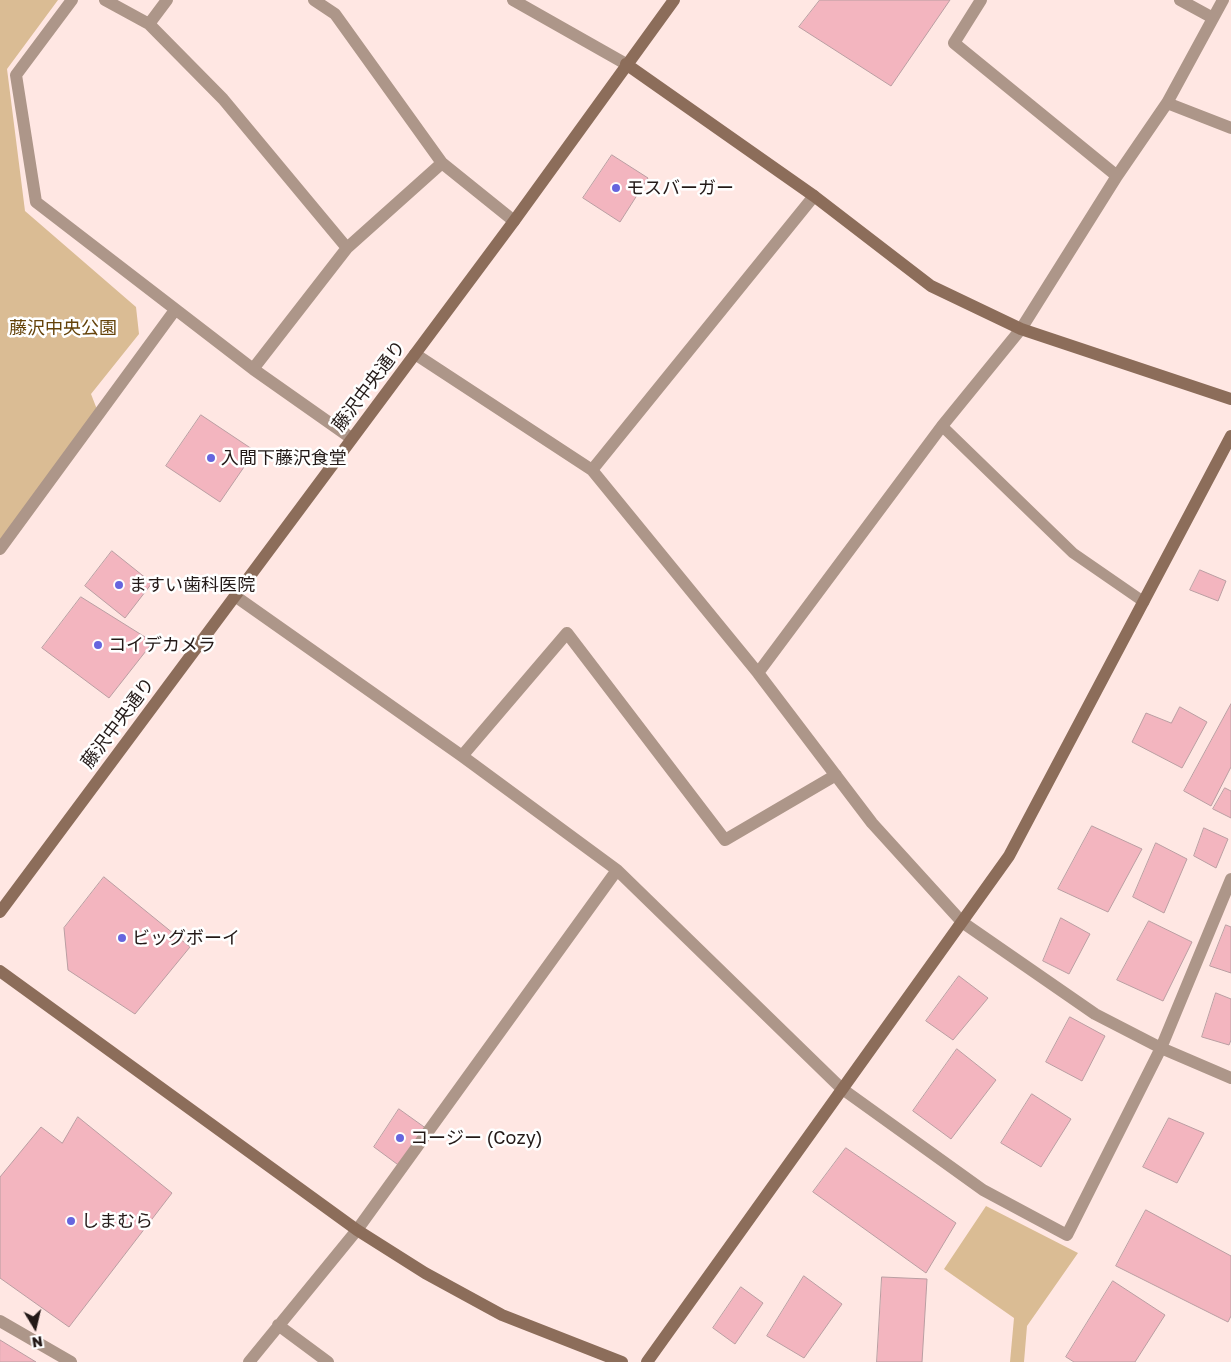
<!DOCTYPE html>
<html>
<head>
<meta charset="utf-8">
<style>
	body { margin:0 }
	#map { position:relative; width:1231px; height:1362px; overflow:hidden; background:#ffe7e3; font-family:"Golos Text",sans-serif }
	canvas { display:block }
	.north { position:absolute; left:10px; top:1302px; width:50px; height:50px; -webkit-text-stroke:4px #fff; paint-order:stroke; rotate:171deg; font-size:14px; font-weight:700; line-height:20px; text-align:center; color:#231917 }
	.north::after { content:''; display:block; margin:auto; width:18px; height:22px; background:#231917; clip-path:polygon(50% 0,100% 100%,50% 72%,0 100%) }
</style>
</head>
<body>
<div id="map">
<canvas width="1231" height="1362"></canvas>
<div class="north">N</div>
</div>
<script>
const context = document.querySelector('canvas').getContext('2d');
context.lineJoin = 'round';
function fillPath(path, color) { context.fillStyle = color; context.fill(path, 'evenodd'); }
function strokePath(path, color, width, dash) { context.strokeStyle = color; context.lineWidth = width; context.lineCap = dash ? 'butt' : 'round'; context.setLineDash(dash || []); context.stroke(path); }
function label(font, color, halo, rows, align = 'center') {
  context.font = font + ' "Golos Text","Noto Sans JP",sans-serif'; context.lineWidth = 5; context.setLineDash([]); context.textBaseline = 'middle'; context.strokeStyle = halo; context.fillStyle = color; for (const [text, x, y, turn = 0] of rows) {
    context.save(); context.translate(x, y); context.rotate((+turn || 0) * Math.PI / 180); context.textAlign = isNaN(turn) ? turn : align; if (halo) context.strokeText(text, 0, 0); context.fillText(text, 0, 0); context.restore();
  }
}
fillPath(new Path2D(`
	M0,0H58L7,69L25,211L136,307L139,334L91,394L98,412L0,544Z
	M986,1206L1078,1253L1027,1326L1024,1362H1010L1014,1318L944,1269Z`), '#dabc94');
const building = new Path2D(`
	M820,0H950L891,86L799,27Z
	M612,155L648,178L620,222L583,198Z
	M201,415L255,451L220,502L166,466Z
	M112,551L152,583L125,618L85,586Z
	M1200,570L1226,581L1218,601L1190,590Z
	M81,597L153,642L109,698L42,648Z
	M1231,704V767L1211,806L1184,791Z
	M1180,707L1207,722L1182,768L1132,742L1146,713L1171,723Z
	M1225,788L1231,791V818L1213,809Z
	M1092,826L1142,849L1108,912L1058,889Z
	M1204,828L1228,839L1216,868L1194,856Z
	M1156,843L1187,859L1164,913L1133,897Z
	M104,877L190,947L135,1014L68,970L64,928Z
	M1061,918L1090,934L1069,974L1043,961Z
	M1149,921L1192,942L1163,1001L1117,980Z
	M1226,925L1231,927V973L1210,966Z
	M959,976L988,998L953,1040L926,1021Z
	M1216,993L1231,999V1040L1229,1045L1202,1037Z
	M1070,1017L1105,1036L1082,1081L1046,1062Z
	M957,1049L996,1080L951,1139L913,1111Z
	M1032,1094L1071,1119L1041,1167L1001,1143Z
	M399,1109L427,1129L401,1167L374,1147Z
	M78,1117L172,1193L69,1327L0,1278V1177L41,1127L62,1143Z
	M1169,1118L1204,1133L1177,1183L1143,1167Z
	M846,1148L956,1223L926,1273L813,1192Z
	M1146,1210L1231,1256V1316L1228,1322L1116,1266Z
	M804,1276L842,1304L804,1358L767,1336Z
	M882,1277L927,1279L922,1362H877Z
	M1113,1281L1165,1315L1135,1362H1074L1066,1357Z
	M741,1287L763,1303L735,1344L713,1328Z
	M0,1340L36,1362H0Z`);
fillPath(building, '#f3b5bf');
strokePath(building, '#ba9ea2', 1);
strokePath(new Path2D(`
	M942,426L1073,553L1144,602`), '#ad9689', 11);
strokePath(new Path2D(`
	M72,0L16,75L36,202L253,369L351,438
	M105,0L149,24L223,99L347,248
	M513,0L626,64
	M981,0L954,43L1117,176
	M1180,0L1213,18
	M149,24L167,0
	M1167,103L1231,128
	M442,163L514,221
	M415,354L592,470L758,673L872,823L962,922L1095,1014L1161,1048L1231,1078
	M253,369L347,248L442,163L335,14L314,0
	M592,470L814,196
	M0,549L175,310
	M235,596L462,756L617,870L841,1088L983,1190L1067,1235L1161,1048L1231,879
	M758,673L942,426L1021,329L1117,176L1167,103L1223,0
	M462,756L567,633L725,840L836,775
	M0,1321L71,1362
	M278,1325L328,1362
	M249,1362L357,1230L617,870`), '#ad9689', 12);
strokePath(new Path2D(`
	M626,64L814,196L931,286L1021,329L1231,399
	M0,912L514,221L674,0
	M0,971L357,1230L425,1273L502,1315L622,1362
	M647,1362L1009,856L1231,436`), '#8c6d5a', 12);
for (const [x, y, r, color] of [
	[616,188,5,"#6665de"],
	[211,458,5,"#6665de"],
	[119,585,5,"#6665de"],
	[98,645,5,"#6665de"],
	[122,938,5,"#6665de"],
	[400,1138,5,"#6665de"],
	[71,1221,5,"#6665de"]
]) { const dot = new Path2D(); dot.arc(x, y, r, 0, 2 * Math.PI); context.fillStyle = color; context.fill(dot); strokePath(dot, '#fff', 2); }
label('18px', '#231917', '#fff', [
	["モスバーガー",626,188],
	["入間下藤沢食堂",221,458],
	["ますい歯科医院",129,585],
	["コイデカメラ",108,645],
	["ビッグボーイ",132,938],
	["コージー (Cozy)",410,1138],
	["しまむら",81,1221]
], 'left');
label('18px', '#65430a', '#fff', [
	["藤沢中央公園",63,328]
]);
label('18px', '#231917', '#fff', [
	["藤沢中央通り",369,386,-53],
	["藤沢中央通り",118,723,-53]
]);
</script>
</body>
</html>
